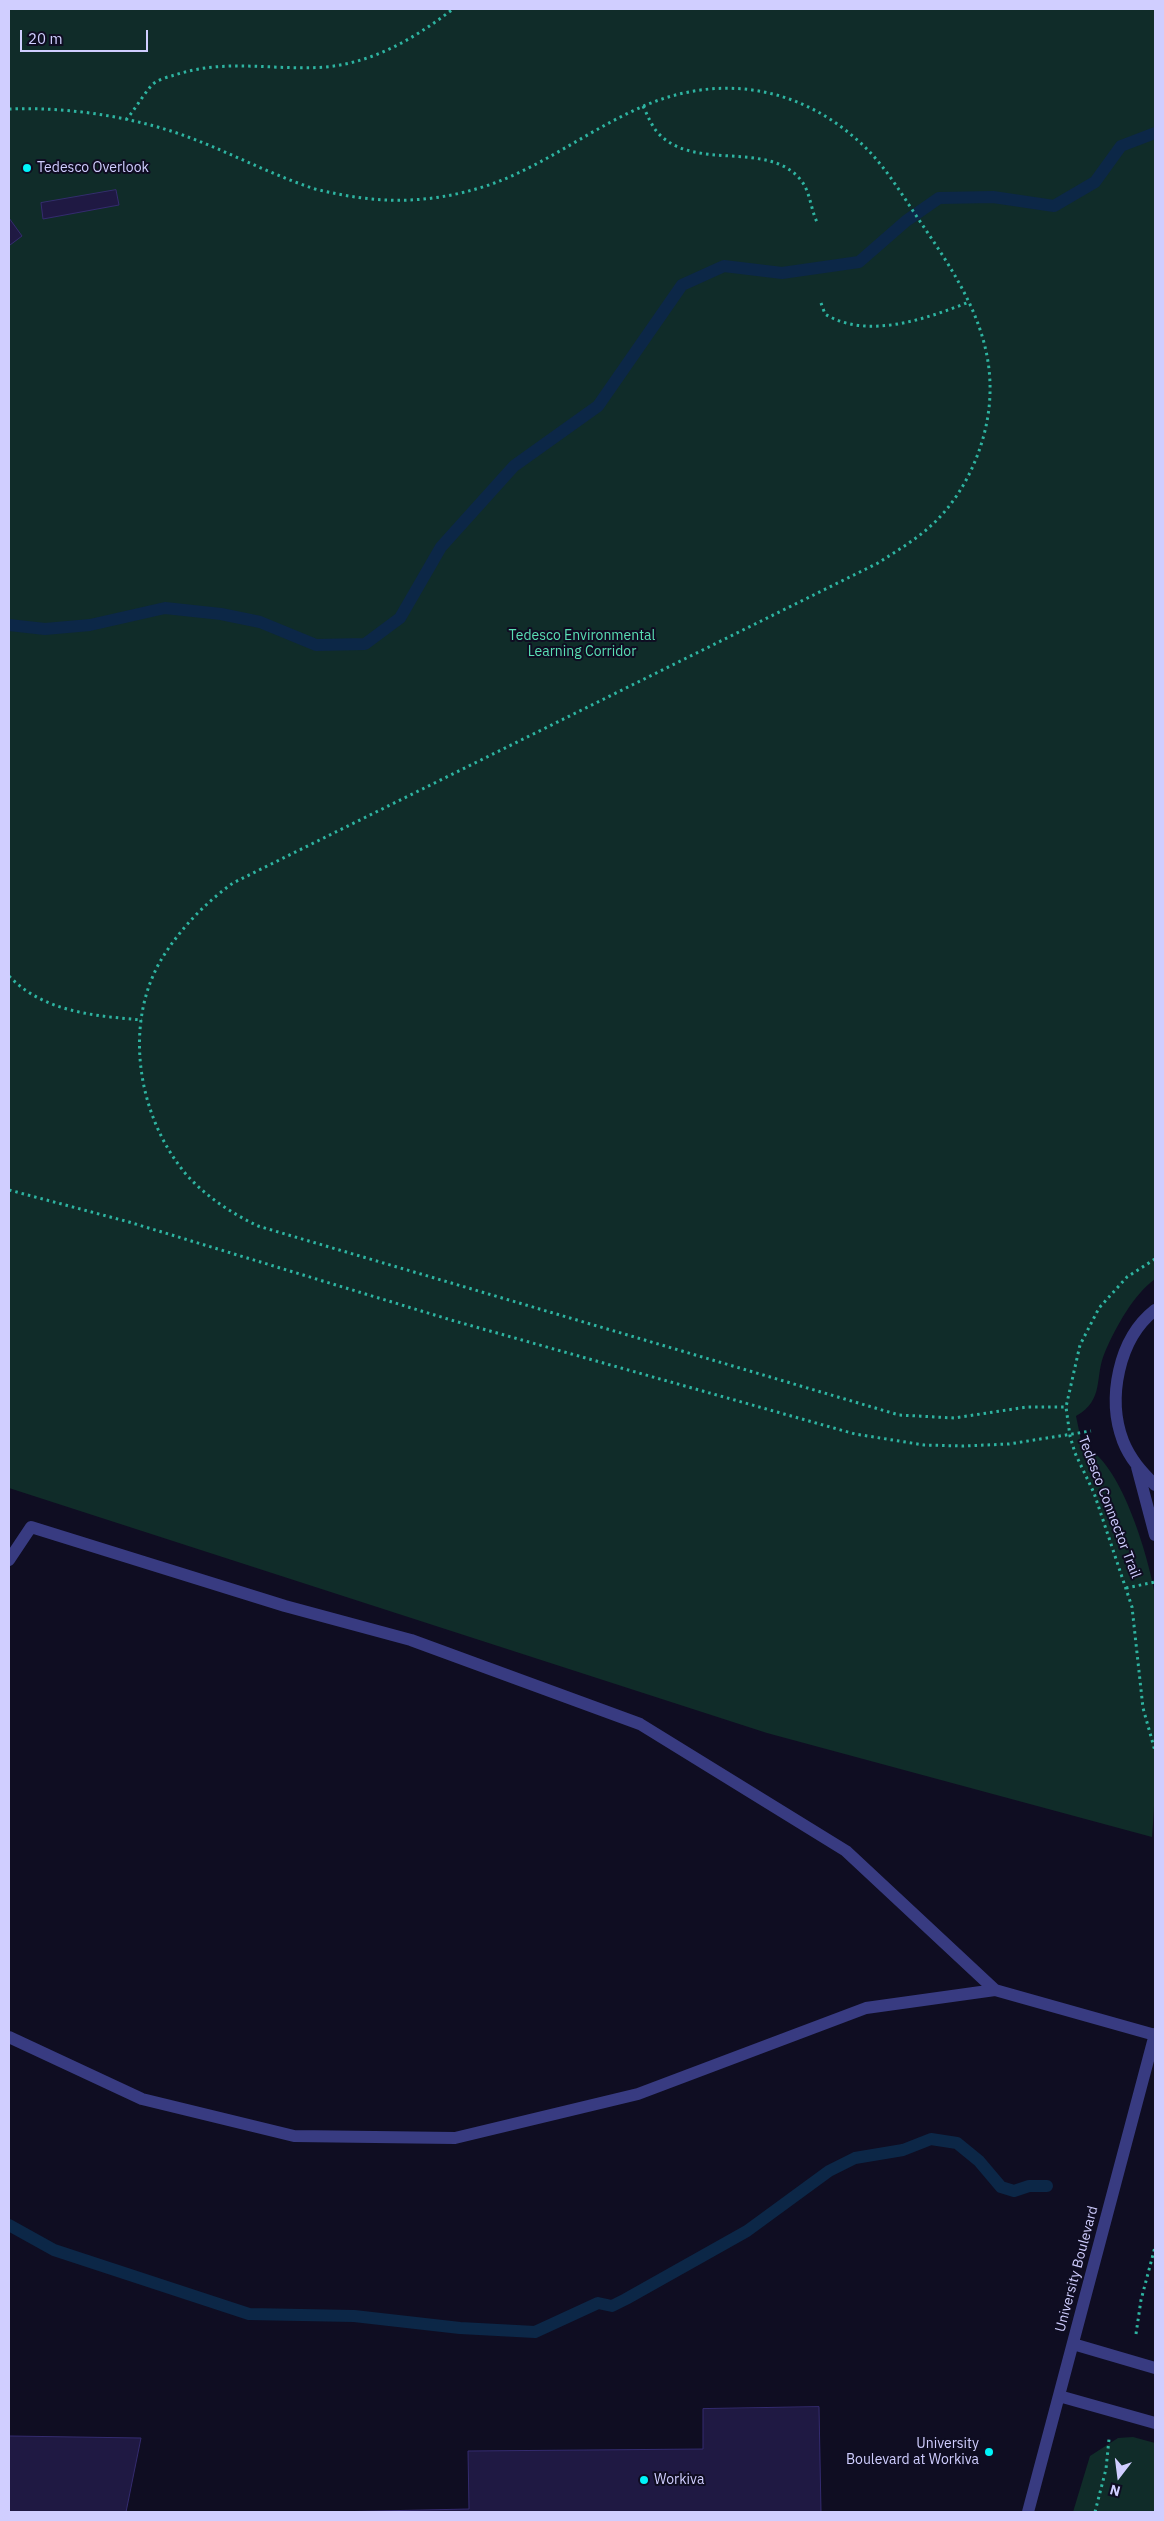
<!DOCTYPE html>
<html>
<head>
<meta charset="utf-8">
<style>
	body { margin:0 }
	#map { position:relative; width:1164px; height:2521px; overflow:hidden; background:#0f0d22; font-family:"IBM Plex Sans",sans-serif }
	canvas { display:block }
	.frame { position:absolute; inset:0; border:10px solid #d0ceff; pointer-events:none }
	.north { position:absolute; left:1094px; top:2451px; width:50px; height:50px; -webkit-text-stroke:4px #0f0d22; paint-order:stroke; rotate:195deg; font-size:14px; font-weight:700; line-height:20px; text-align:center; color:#d0ceff }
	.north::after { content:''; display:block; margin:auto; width:18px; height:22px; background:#d0ceff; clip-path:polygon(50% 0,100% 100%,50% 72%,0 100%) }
	.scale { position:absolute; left:20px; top:30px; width:128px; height:22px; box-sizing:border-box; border:2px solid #d0ceff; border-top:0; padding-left:6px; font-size:15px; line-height:18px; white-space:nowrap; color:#d0ceff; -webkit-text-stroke:4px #0f0d22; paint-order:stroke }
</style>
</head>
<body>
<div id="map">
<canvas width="1164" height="2521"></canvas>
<div class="frame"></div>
<div class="north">N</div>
<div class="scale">20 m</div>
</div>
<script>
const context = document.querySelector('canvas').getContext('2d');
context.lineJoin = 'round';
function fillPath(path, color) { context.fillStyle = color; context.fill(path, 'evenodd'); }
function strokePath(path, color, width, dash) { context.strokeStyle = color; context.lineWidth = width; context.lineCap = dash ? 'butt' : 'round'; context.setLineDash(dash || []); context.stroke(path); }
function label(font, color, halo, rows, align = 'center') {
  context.font = font + ' "IBM Plex Sans",sans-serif'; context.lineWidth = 4; context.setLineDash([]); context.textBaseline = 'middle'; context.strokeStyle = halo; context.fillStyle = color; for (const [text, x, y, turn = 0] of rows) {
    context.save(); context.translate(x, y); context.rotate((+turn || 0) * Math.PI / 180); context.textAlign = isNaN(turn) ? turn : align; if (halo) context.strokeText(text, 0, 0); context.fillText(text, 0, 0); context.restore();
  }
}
fillPath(new Path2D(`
	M9,9H1155V1279C1133,1295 1116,1327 1105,1352C1094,1377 1105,1400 1076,1416L1082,1445C1121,1460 1148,1556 1155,1594C1159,1618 1155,1646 1155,1670C1155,1726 1157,1782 1152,1837L767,1733L9,1488Z
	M1133,2437L1155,2443V2512H1073L1090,2456L1118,2438Z`), '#102c29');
strokePath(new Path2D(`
	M9,625L45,629L90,625L165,608L221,614L260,622L316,645L365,644L400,618L441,547L514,466L598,406L682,285L724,266L782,273L859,262L906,221L939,198L993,197L1054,206L1095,182L1121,146L1155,133
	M9,2225L54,2250L249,2314L354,2316L460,2328L535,2332L598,2303L612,2306L626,2299L747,2231L829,2171L855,2158L903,2150L931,2139L957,2143L979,2161L1001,2187L1014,2191L1029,2186H1047`), '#0c2747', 12);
const building = new Path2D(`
	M116,190L119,205L43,219L41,203Z
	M9,218L22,236L10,245L9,243Z
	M819,2407L821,2512H331L469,2509L468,2451L703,2449V2409Z
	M9,2436L141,2438L126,2512H9Z`);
fillPath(building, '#1f1943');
strokePath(building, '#342b6f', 1);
strokePath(new Path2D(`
	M643,106C648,116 651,125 658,133C694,172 767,140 800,179C811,192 810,209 818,224
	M9,109C64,107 122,115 174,132C222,148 266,173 315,189C376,204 426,205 486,186C540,168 586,132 637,109C712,74 792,83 855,138C879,158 896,185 913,211C950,266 992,323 990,393C989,439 968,489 936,521C919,538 898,550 878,563L233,883C205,903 179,930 161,960C123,1025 138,1116 185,1173C205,1196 231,1213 258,1226L899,1415L954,1418L1027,1407H1066
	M126,120C135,109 142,97 151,86C156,80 167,77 175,75C225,58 275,71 326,67C375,62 415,38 453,9
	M821,303L825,314C867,340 926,319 969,302
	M9,976C43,1012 95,1016 142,1020
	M9,1190L129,1222L451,1320L855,1434L924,1445L963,1446L1009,1444L1091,1431
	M1155,1259L1127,1277L1099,1308L1080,1345L1066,1407L1070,1436L1075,1453L1094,1493L1132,1607L1143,1708L1155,1751
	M1126,1588L1155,1582
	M1136,2334L1141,2300L1155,2247
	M1095,2512L1106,2469L1109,2439`), '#2eb4a1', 3, [2.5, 4]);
strokePath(new Path2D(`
	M1155,1310C1118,1339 1107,1399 1123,1441C1130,1459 1142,1472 1155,1485
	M1137,1467L1155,1535
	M9,1560L31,1527L285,1606L411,1640L640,1724L846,1851L995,1990
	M9,2037L142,2099L294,2136L455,2138L638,2094L866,2008L995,1990L1155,2035
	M1073,2344L1155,2368
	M1059,2396L1155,2423
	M1028,2512L1155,2034`), '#383b81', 12);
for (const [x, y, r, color] of [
	[27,168,5,"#00f4f9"],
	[989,2452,5,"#00f4f9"],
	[644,2480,5,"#00f4f9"]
]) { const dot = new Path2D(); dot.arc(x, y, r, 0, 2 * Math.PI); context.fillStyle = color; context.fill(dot); strokePath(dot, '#0f0d22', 2); }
label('14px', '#d0ceff', '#0f0d22', [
	["Tedesco Overlook",37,168],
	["University",979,2444,"right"],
	["Boulevard at Workiva",979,2460,"right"],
	["Workiva",654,2480]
], 'left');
label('14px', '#5adfb4', '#0f0d22', [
	["Tedesco Environmental",582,636],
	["Learning Corridor",582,652]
]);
label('14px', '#d0ceff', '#0f0d22', [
	["Tedesco Connector Trail",1109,1507,69],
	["University Boulevard",1077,2269,-75]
]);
</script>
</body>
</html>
